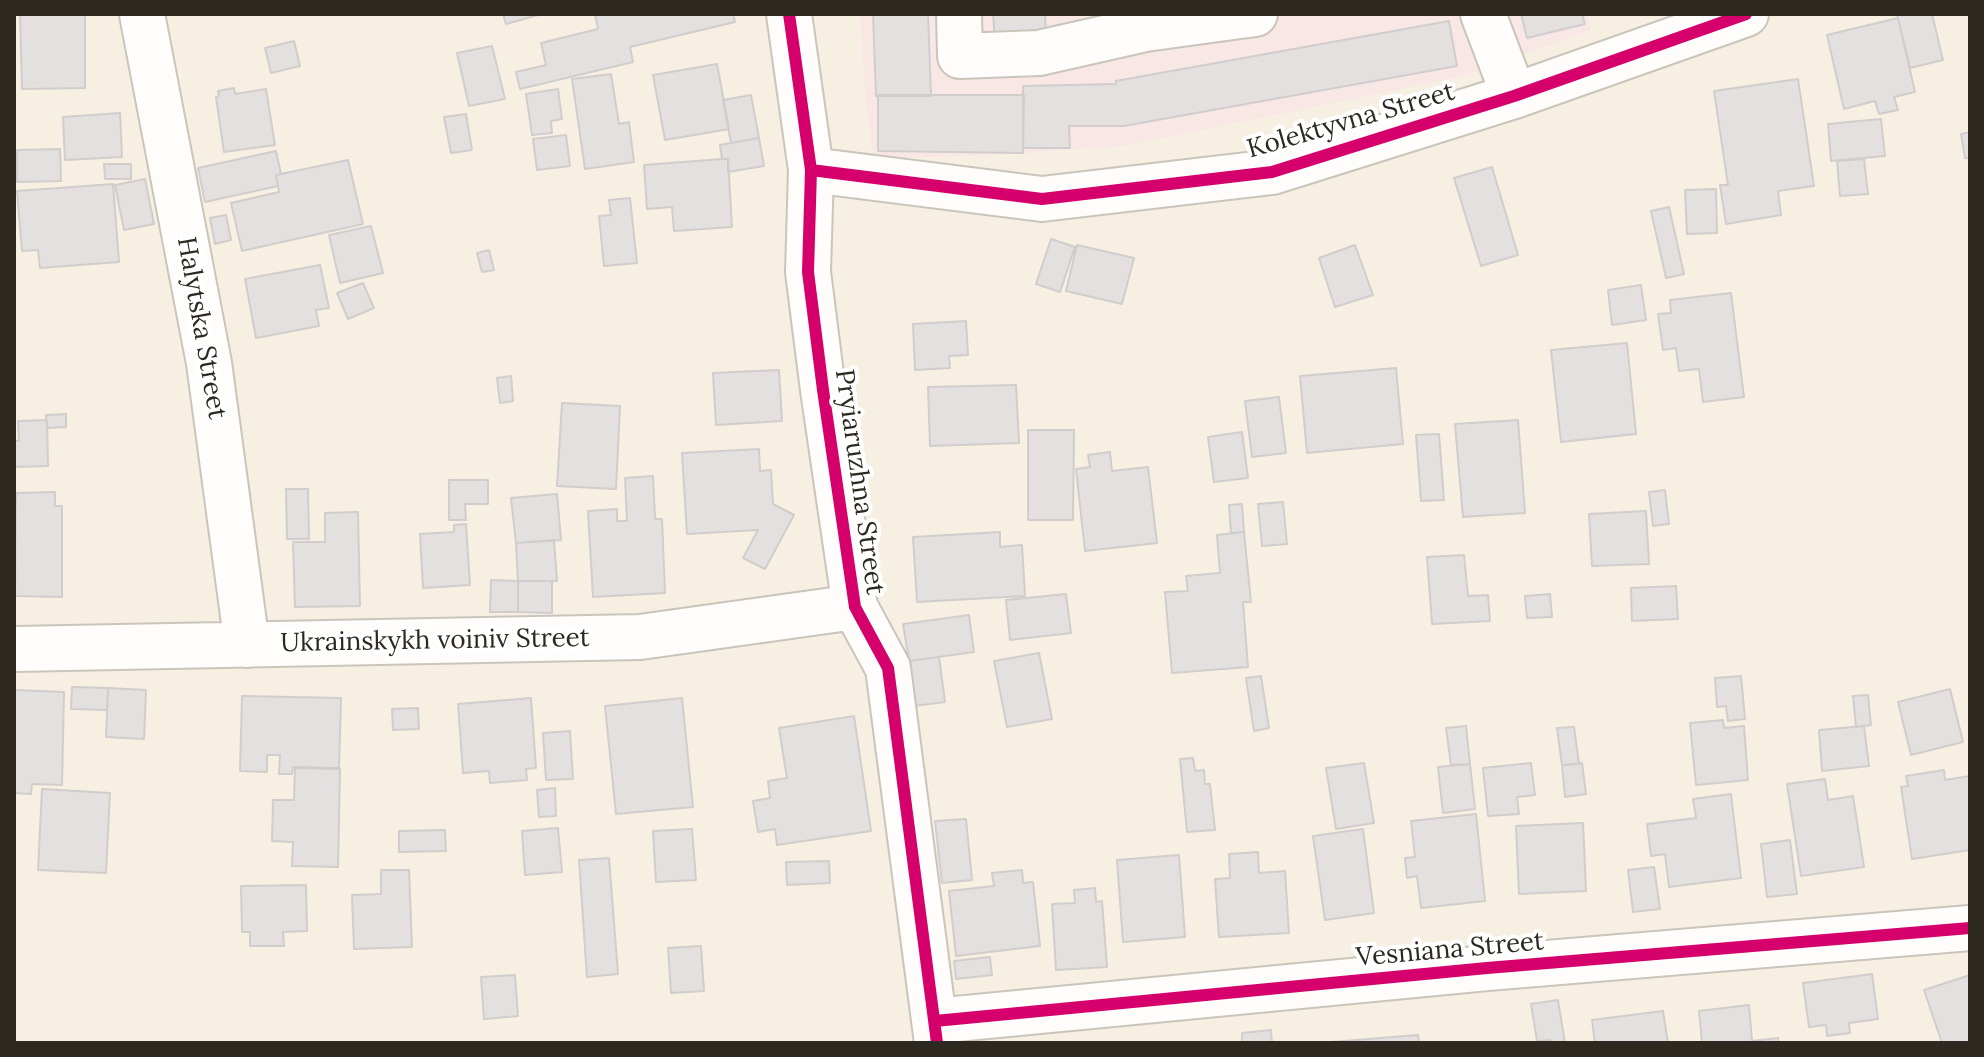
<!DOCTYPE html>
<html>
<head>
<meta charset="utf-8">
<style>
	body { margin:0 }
	#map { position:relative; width:1984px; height:1057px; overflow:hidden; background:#f6efe2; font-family:Lora,serif }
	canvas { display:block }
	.frame { position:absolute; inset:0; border:16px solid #2d2920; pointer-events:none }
</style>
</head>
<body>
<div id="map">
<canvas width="1984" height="1057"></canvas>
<div class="frame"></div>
</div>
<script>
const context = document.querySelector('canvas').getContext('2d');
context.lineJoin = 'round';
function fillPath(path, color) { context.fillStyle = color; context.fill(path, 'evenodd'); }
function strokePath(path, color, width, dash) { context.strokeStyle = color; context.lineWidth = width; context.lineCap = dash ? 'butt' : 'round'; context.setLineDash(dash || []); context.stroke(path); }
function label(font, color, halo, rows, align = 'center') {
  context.font = font + ' Lora,serif'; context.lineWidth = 8; context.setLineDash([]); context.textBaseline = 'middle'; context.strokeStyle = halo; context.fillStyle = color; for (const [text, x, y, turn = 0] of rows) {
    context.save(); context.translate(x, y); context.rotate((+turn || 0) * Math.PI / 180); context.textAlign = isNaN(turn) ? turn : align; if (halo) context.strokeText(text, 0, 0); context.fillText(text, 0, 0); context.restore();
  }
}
fillPath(new Path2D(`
	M860,14H1588L1591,30L1460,77L1122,146L1007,154L873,159L865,92Z`), '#f9e7e6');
const building = new Path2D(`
	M20,14H85V88L22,89Z
	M503,14H542L506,24Z
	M595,14H733L735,22L630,47L633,62L520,89L516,72L546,65L541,43L598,29Z
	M873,14H928L931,96H876Z
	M993,14H1045L1046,37L995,40Z
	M1521,14H1582L1585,24L1527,38Z
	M1897,14H1932L1943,60L1910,68Z
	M1898,18L1915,92L1894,97L1898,110L1879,114L1875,101L1844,109L1827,35Z
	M1449,21L1457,66L1124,126H1069L1070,148H1023V86L1116,84V81Z
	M294,41L300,66L271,73L265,48Z
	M492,46L505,99L469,106L457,53Z
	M717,64L729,129L665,140L653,75Z
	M611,74L619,124L629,122L634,162L585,169L572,79Z
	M1798,79L1814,186L1778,191L1781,215L1726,224L1720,185H1728L1714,91Z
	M234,88L235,94L266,89L275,145L224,152L216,97L219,96L218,91Z
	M558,89L562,119L551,121L552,133L532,135L526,94Z
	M751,95L759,138L731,143L723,100Z
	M878,95H1024L1023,153L878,151Z
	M120,113L122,157L65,160L63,117Z
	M466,114L472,150L451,153L444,117Z
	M1881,119L1885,156L1831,161L1828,124Z
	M1970,132V158H1965L1961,134Z
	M566,135L570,166L537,170L533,139Z
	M759,138L764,166L728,172V159H722L720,145Z
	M60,149L61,181L17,182V150Z
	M276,151L281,174L276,175L278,186L205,202L198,168Z
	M722,159H728L732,227L674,231L672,207L647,209L644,165Z
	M1864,159L1868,194L1840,196L1837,161Z
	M348,160L363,224L242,251L231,203L279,192L276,175Z
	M104,164H131V179H105Z
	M1492,167L1518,255L1481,266L1454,178Z
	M145,179L154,224L124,230L115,185Z
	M113,184L119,262L40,268L38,250L22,251L17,191Z
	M1716,189L1717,233L1687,234L1685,190Z
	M630,198L637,263L604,266L599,216L611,215L609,200Z
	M1669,207L1684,274L1666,278L1651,211Z
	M226,215L231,240L215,244L210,218Z
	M371,226L383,273L340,283L329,235Z
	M1051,239L1075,247L1060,292L1036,284Z
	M1077,245L1134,258L1122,304L1066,291Z
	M1355,245L1373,295L1335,307L1319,258Z
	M489,250L494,270L482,272L477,253Z
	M320,265L329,308L316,310L319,326L256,338L245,279Z
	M363,283L374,308L348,319L337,293Z
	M1641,285L1646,320L1612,325L1608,290Z
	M1731,293L1744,397L1703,402L1699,369L1679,371L1676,348L1663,350L1658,314L1671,313L1670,300Z
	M966,321L968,355L949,356L950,368L915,370L913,324Z
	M1627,343L1636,434L1561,442L1551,350Z
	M1396,368L1403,444L1307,453L1300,376Z
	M779,370L782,421L716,425L713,373Z
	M511,376L513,401L500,403L497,378Z
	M1016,385L1019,443L930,446L928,387Z
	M1279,397L1286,453L1252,457L1245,401Z
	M562,403L620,406L616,489L557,486Z
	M66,414V427L47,428L46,415Z
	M47,420L48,466L14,467V441H19L18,421Z
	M1518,420L1525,513L1463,517L1455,424Z
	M1028,430H1074L1073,520H1028Z
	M1242,432L1248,478L1214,482L1208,437Z
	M1439,434L1444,500L1421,501L1416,435Z
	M759,449L760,471L771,470L773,504L794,515L765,569L743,558L758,530L687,534L682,453Z
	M1110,452L1112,471L1148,467L1157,543L1085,551L1076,469L1090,467L1088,455Z
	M653,476L655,519H662L665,593L593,597L588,511L617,509V521H627L625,478Z
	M449,480H488V504H465L466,520H449Z
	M286,489H308L309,539H287Z
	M1665,490L1669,524L1653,526L1649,492Z
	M55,492V506H62V597L15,596L16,493Z
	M557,494L561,540L516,543L511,498Z
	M1283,502L1287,544L1262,546L1258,504Z
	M1242,504L1244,532L1231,533L1229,505Z
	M1646,511L1649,564L1592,566L1589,514Z
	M358,512L360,606L295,607L293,542H325V513Z
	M466,524L470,585L423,588L420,534L454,532V525Z
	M1000,532V547L1022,545L1025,596L917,602L913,537Z
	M1244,532L1251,602H1243L1248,667L1172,673L1165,592L1188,591L1186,576L1220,573L1217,535Z
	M554,540L557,581H518L516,543Z
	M1464,555L1468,596L1488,595L1490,621L1432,624L1427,557Z
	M491,580L518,581V612H490Z
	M518,581H552V613L518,612Z
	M1676,586L1678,619L1632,621L1631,588Z
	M1066,594L1071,633L1010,640L1006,600Z
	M1550,594L1552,617L1527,618L1525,596Z
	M969,615L974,652L909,661L903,624Z
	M1039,653L1052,719L1007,727L994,661Z
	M939,657L945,702L914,706L909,661Z
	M1261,676L1269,728L1254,731L1246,678Z
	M1741,676L1745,719L1728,721L1726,706L1717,707L1715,678Z
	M72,687L108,688L107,710L71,709Z
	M108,688L146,690L144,739L106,737Z
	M1950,689L1963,742L1911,755L1898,702Z
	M14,690L64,692L62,785L32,784L31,794L14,793Z
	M1868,695L1871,725L1856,727L1853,696Z
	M242,696L341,698L339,768L293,767L292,774H279L280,755H267V772L240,771Z
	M531,698L536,768L526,769L527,780L490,783L489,771L463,773L458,704Z
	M682,698L693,807L616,814L605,706Z
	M418,708L419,729L393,730L392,709Z
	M854,716L871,831L777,845L775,829L758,832L753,801L770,798L768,781L787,778L779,728Z
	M1723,720L1724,728L1744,726L1748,780L1696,785L1690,723Z
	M1466,726L1470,764L1451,765L1446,728Z
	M1864,726L1869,766L1822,771L1819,730Z
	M1574,727L1579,764L1562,765L1557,728Z
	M570,731L573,779L546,780L543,733Z
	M1193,758L1195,771L1204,770L1205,784H1210L1215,830L1187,832L1180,759Z
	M1364,763L1374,823L1336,829L1326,768Z
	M1531,763L1535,795L1517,797L1519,814L1488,816L1483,768Z
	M1582,763L1586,794L1565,797L1562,765Z
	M1470,764L1475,809L1443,813L1438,767Z
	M295,768L340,769L338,867L292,866L293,842L272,841L273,800H294Z
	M1944,770L1945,780L1970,776V850L1912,859L1901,787L1908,786L1906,776Z
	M1825,779L1828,800L1853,796L1864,867L1801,876L1787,784Z
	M555,788L556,816L539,817L537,790Z
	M42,789L110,793L106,873L38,870Z
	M1731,794L1741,878L1669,887L1665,854L1651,856L1647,824L1696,818L1693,799Z
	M1476,814L1485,901L1421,908L1417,876L1407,878L1405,858L1415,857L1411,821Z
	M966,819L972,880L942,883L935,821Z
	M1583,823L1586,891L1519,894L1516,826Z
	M558,828L562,872L525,875L522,831Z
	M692,829L696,880L656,882L653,831Z
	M1363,829L1374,913L1325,920L1313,836Z
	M445,830L446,851L399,852V831Z
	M1790,840L1797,894L1767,897L1761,844Z
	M1258,852L1259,873L1285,871L1289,933L1219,937L1215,879L1230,878L1229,854Z
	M1179,855L1185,937L1123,942L1117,860Z
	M609,858L618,974L587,977L579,860Z
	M829,861L830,883L787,885L786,862Z
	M1654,867L1660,909L1633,912L1628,870Z
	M381,870H409L412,947L354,949L352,895L381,894Z
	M1022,870L1023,883L1033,882L1040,946L956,956L949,891L994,886L992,873Z
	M306,885L307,931L283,932L284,946H250V932H242L241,886Z
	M1095,888L1096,902L1102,901L1107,967L1056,970L1052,904L1075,903L1074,890Z
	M701,946L704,991L671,993L668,948Z
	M990,957L992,975L956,979L954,961Z
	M1872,974L1878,1019L1849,1023L1850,1033L1827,1036L1826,1025L1809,1027L1803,983Z
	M515,975L518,1016L484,1019L481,977Z
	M1970,975V1043H1942L1924,990Z
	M1558,1000L1565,1043H1550V1040L1537,1041L1531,1004Z
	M1749,1005L1752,1041L1778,1038L1779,1043H1702L1699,1011Z
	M1663,1011L1668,1043H1595L1592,1020Z
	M1271,1030L1272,1043H1242V1033Z
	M1418,1035L1419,1043H1331V1042Z`);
fillPath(building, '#e4e0df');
strokePath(building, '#d1cdcc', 2);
const minor = new Path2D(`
	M142,14L209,363L247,645
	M789,14L811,170L808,272L823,390L855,607L888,668L937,1043
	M959,14L960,56L1039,53L1145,29L1255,14
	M1483,14L1514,96
	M811,170L1042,199L1272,172L1514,96L1746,14
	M14,649L640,637L855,607
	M935,1021L1487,968L1970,928`);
strokePath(minor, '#cac5bb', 48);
strokePath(minor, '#fefdfb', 44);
strokePath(new Path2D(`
	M789,14L811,170L808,272L823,390L855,607L888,668L937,1043
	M811,170L1042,199L1272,172L1514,96L1746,14
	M935,1021L1487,968L1970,928`), '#d6006c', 12);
label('26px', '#2d2920', '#fff', [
	["Kolektyvna Street",1351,121,-16],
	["Halytska Street",201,328,80],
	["Pryiaruzhna Street",859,482,82],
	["Ukrainskykh voiniv Street",435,641,-1],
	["Vesniana Street",1450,950,-5]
]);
</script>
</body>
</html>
